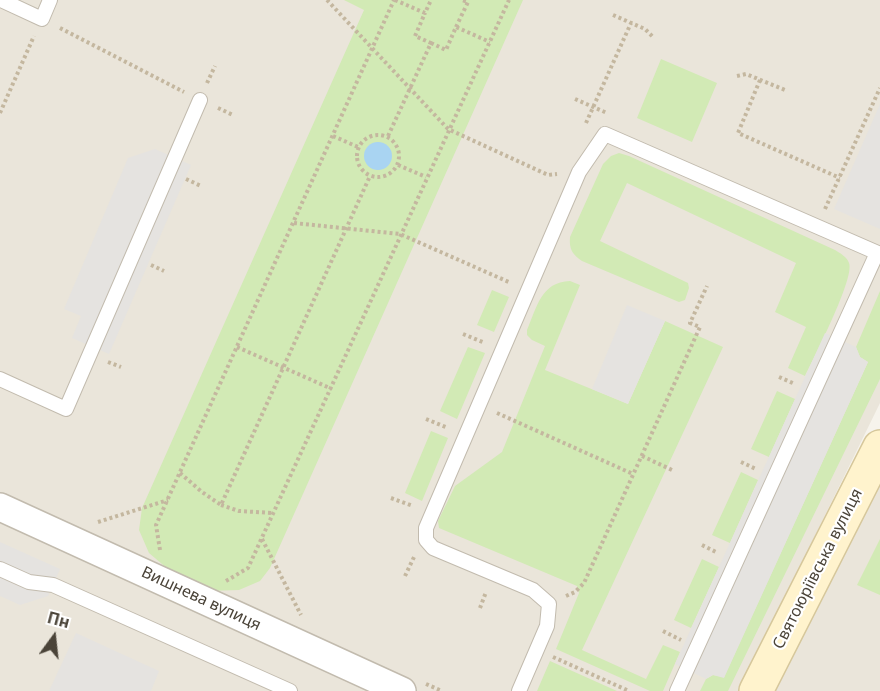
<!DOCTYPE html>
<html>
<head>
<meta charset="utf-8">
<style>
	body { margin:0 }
	#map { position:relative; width:880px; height:691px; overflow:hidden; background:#f6f3ec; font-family:"Noto Sans",sans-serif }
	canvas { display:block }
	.north { position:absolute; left:24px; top:607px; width:60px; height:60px; -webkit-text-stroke:4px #fff; paint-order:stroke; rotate:15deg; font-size:16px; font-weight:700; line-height:24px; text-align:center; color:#4b4439 }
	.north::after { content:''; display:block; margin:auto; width:21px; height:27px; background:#4b4439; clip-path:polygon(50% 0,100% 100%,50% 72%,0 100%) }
</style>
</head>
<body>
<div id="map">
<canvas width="880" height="691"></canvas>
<div class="north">Пн</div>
</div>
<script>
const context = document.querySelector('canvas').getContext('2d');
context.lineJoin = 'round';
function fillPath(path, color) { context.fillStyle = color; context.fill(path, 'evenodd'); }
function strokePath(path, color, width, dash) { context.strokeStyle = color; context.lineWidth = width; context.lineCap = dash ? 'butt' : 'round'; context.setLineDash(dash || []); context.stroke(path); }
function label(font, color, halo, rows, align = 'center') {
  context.font = font + ' "Noto Sans",sans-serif'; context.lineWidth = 4.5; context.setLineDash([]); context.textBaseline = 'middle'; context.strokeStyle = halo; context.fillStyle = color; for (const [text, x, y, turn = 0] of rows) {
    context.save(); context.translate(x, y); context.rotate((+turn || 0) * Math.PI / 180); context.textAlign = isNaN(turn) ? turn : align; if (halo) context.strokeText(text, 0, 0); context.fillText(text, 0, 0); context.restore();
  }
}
fillPath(new Path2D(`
	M0,0H880V403L739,691H0Z
	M880,473V691H768Z`), '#eae5da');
fillPath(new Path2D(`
	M344,0H523L270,568L260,581L239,590L208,591L175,575L149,553L139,530L142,508L364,10Z
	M661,59L717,83L692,142L637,118Z
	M619,153L629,156L835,250C840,253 847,257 849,263C855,278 814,357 805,376L788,368L806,327L775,312L796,263L627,183L600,241L688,283L689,288L685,300L679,302L582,261C572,254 569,249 570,237L603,164L611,156Z
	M570,281L580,285L545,370L628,404L665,321L723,347L582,650L646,679L663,645L680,652L663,691H650L556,649L579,593L577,586L439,528L438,521L455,486L502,452L545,346L532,340L527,335V330C537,307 541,282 570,281Z
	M492,290L509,297L494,332L477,325Z
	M880,291V379L728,691H700L706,679L713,675L724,677L868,362L860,357L856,347Z
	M468,347L485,353L457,419L440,411Z
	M777,391L795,399L769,457L751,449Z
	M431,431L448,438L422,501L405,493Z
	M741,472L758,480L730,543L712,535Z
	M880,539V595L857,585Z
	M702,559L719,567L691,628L674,620Z
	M550,661L617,691H537Z`), '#d2eab5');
fillPath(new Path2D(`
	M880,104V229L834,209Z
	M155,149L191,165L109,354L72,338L81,316L64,309L128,158Z
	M627,305L665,321L628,404L592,389Z
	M825,333L856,347L860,357L868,362L724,678L713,675L706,679L675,664Z
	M0,542L60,569L48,596L20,605L0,596Z
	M76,633L159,671L151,691H49Z`), '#e5e3e0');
fillPath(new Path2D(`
	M364 156a14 14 0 1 1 28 0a14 14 0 1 1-28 0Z`), '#a9d4f2');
const lane = new Path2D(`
	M1,0L42,19L50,0
	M0,379L66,409L200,100
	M0,569L29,582L53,585L290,691
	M519,691L547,626L549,604L533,590L433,548L426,540V528L579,172L605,134L880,254
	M677,691L877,253`);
const street = new Path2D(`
	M0,507L402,691`);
const secondary = new Path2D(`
	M756,691L880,447`);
strokePath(lane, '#c2bbae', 16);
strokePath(street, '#c2bbae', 30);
strokePath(secondary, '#d6c79b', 36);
strokePath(new Path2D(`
	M327,0L448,129L548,175L557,174
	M395,0L425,13L431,0
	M613,15L645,29L653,37
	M456,27L468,2L462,0
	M60,28L184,92
	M431,43L446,50L456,27L490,42
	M737,76L746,74L785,90
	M760,80L738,133L840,178
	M207,83L215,66
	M575,99L607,113
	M218,108L233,115
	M0,113L34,36
	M586,123L631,23
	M357 156a21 21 0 1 1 42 0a21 21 0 1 1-42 0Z
	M333,136L358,147
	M388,136L431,43L415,36L425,13
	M398,165L426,177
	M186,179L201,186
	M825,209L880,88
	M294,223L400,234L511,283
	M151,265L164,271
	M463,334L485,343
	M237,347L332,389
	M108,362L121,367
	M779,377L795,384
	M497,413L633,474
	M426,419L448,428
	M642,456L672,470
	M741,462L756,469
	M180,473L202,492L221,505L370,176
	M391,498L413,506
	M221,505L239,511L273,513
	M98,522L168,500
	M262,539L301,615
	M702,545L718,553
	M160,550L156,525L394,0
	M405,576L414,557
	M226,581L248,568L509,0
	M566,596L575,592L584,583L700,327L690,323L707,286
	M480,608L486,592
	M663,631L681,640
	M553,657L629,691
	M426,684L442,691`), '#c4b79f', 4, [3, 3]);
strokePath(lane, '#fff', 14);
strokePath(street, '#fff', 27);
strokePath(secondary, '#fff3cd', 33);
label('16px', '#4b4439', '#fff', [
	["Святоюріївська вулиця",818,569,-63],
	["Вишнева вулиця",201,599,25]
]);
</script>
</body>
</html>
